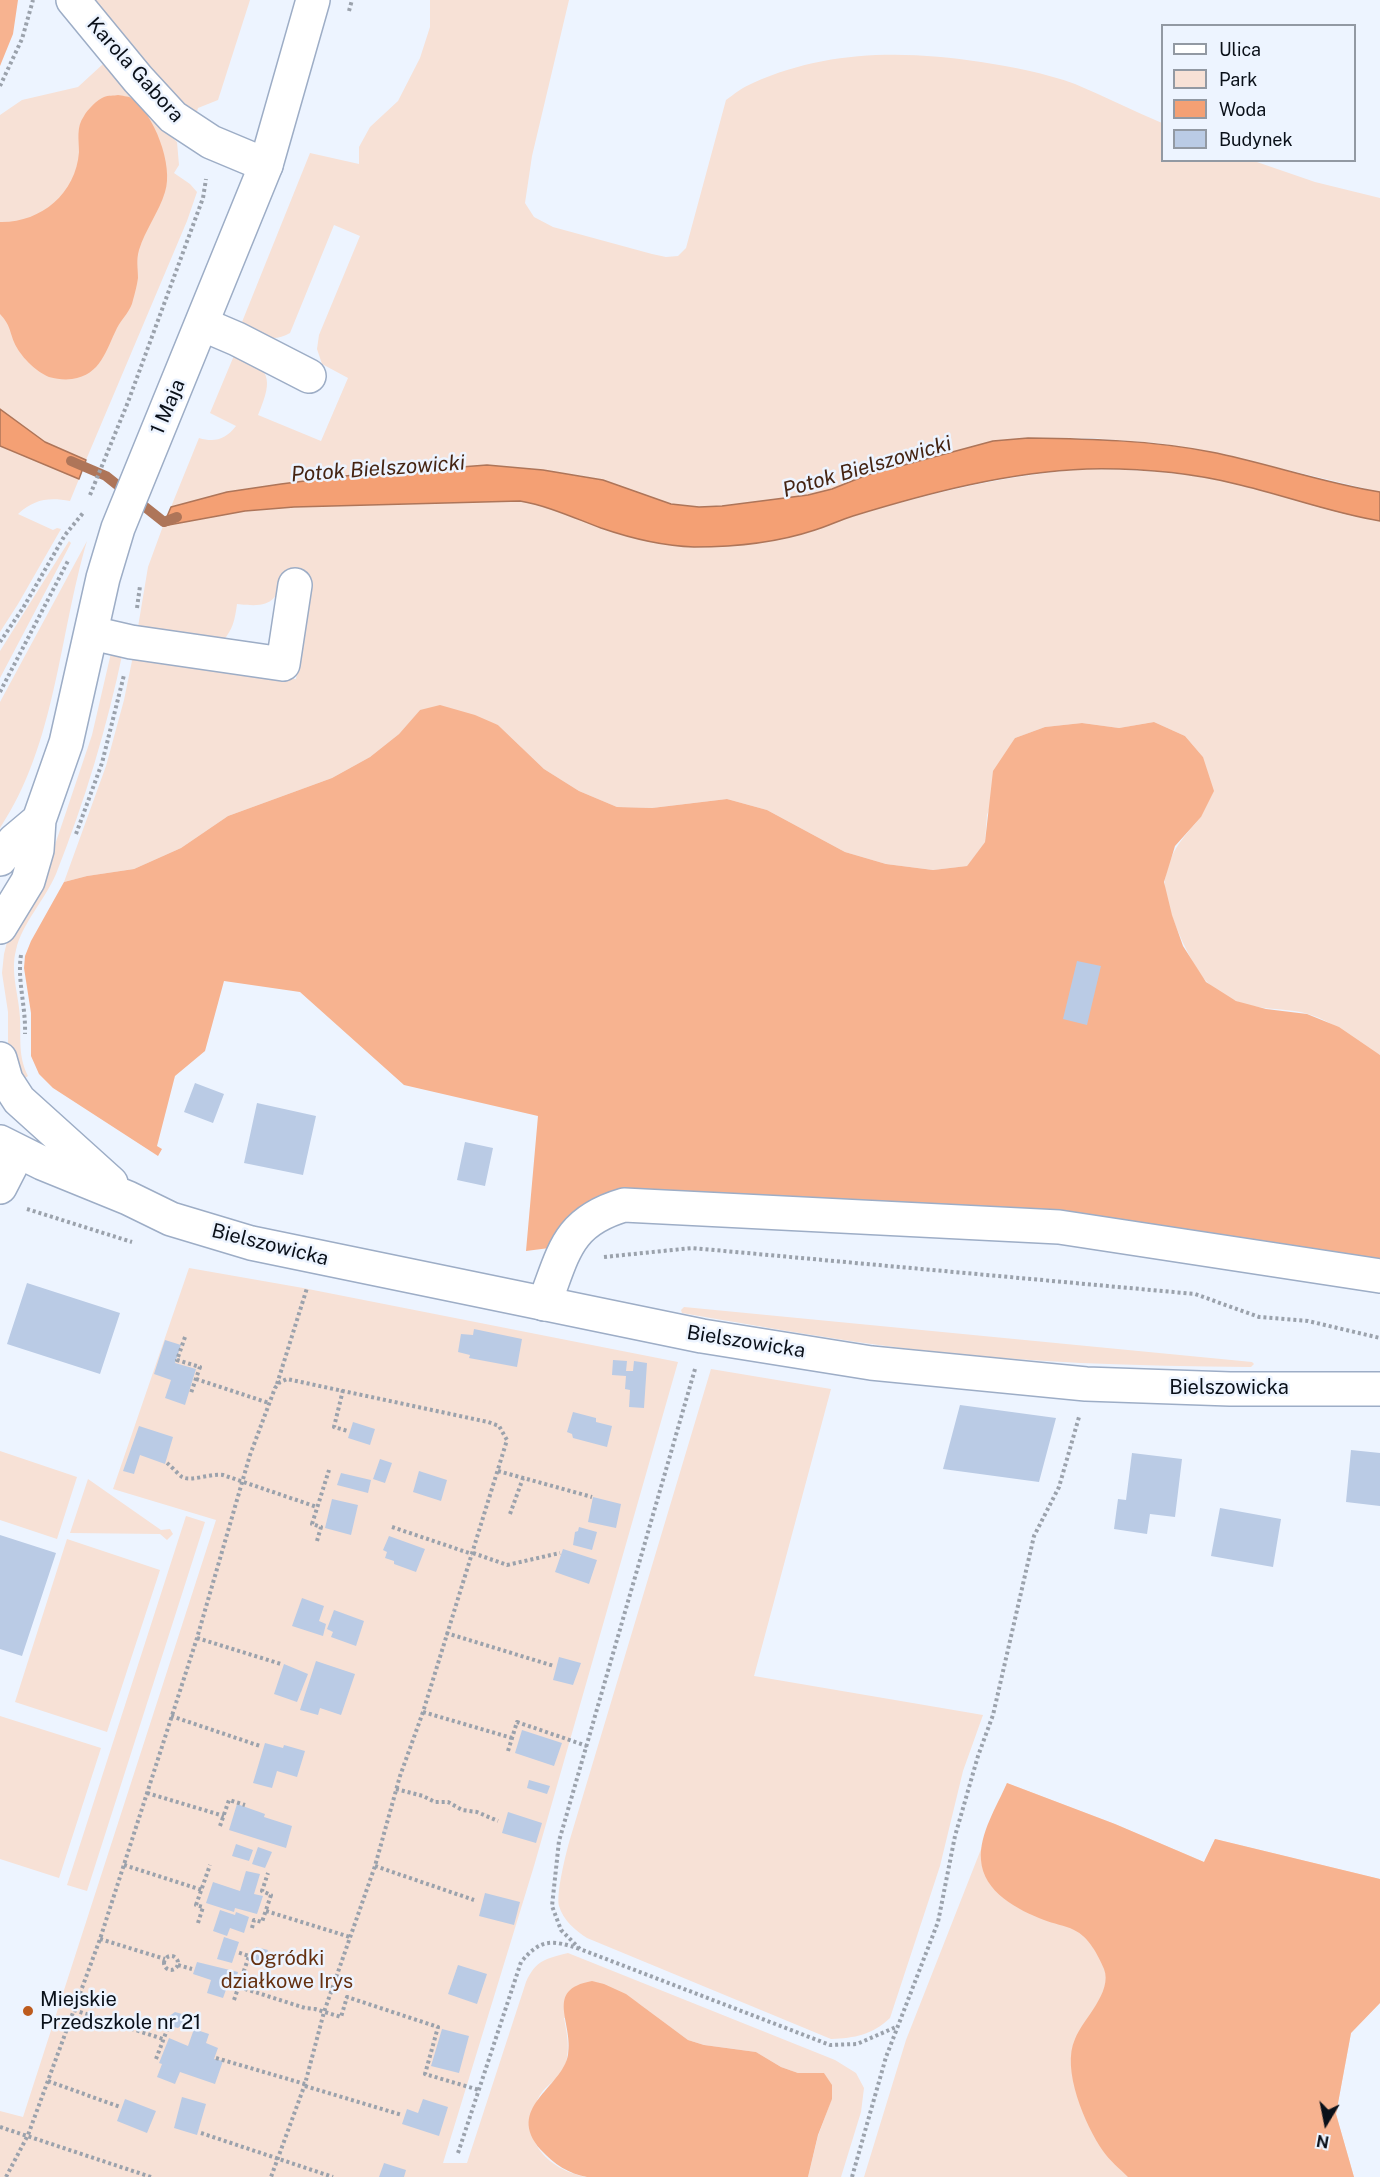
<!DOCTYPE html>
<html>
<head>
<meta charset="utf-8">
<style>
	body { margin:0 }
	#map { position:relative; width:1380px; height:2177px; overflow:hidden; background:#edf4ff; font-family:"Public Sans",sans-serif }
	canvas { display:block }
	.legend { position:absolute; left:1161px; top:24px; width:195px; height:138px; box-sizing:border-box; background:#edf4ff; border:2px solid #9299a3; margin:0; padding:8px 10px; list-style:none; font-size:18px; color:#0a1019 }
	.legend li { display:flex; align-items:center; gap:12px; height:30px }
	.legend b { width:30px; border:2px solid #9299a3 }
	.north { position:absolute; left:1296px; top:2093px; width:60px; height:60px; -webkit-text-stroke:4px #edf4ff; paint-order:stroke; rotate:190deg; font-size:16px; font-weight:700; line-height:24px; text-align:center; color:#0a1019 }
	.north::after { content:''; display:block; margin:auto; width:21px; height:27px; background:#0a1019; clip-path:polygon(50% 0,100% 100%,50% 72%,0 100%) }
</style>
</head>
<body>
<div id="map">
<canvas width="1380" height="2177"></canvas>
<ul class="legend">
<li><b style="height:8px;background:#fff"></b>Ulica</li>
<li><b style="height:16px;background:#f7e1d6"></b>Park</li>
<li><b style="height:16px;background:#f4a074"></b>Woda</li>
<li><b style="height:16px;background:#bacbe5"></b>Budynek</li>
</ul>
<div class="north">N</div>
</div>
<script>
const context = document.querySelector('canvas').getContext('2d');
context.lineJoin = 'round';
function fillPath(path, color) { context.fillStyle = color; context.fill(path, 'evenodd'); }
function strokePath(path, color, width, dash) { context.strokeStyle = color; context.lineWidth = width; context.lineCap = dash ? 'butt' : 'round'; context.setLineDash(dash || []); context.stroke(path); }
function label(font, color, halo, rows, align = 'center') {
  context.font = font + ' "Public Sans",sans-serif'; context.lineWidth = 5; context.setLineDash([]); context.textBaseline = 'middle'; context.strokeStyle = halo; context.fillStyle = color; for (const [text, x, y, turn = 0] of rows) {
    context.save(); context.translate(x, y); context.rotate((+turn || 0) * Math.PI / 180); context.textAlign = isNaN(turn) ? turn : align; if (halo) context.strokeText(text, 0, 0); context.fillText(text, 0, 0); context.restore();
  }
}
fillPath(new Path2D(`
	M85,0H250L218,100L198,108L195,119Z
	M430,0H569L532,156L525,203L534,217L553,227L652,254L666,257L678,256L686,248L726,100C734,94 743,87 753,83C825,50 905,50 981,62C1013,67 1045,73 1075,84C1104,96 1133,111 1162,123V160L1254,161L1315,182L1380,198V492L1212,452L1157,443L1091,438H1028L993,441L867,475L832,489L808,495L722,506L699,507L671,504L603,480L578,475L487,465L420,472H394L281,484L227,492L171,507L199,438C215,443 226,439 236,426L210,413L238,346C268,372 275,375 258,415L321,441L348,378L322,364L317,349L319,335L360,236L334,225L290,333C271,344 259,334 240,327L310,153L359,164V147L370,127L398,101L420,58L430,27Z
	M103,64L156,123L177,142L179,165L174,173L190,184L197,192L187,221L86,460L45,442L0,409V115L22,100L78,87Z
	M0,446L79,479L70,501C49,497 34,499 18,514L53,530L57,528L61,529L18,604L0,632Z
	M1089,469C1138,470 1184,472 1232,483C1282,494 1330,512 1380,521V1055C1355,1042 1336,1022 1308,1014C1285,1007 1259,1011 1236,1001C1227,997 1212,988 1205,980C1191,964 1161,901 1165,879C1171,849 1182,839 1201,817L1203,757L1185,736L1154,722L1119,728L1082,723L1045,727L1015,738L987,815L985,842L967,866L933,870L886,864L845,852L767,810L727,799L652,808L617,807L579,791L544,769L498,725L420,710L399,734L370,757L332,778L228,816L181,848L134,869L87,876L64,882L106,766L124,700L134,651L240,672L296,679L309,573H288C274,603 271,608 237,604C235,619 233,630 222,642L137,633L148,567L163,526L245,511L294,507L520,501C579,511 632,546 695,547C734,547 778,543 816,530C829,526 841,519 854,516C931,493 1009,474 1089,469Z
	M69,541L71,543L0,678V651Z
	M87,541C59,635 56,744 0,828V702Z
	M123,651C107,727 85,801 56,874C45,900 22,923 16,950C10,973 19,995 20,1018C21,1039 18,1056 28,1076L19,1082L8,1051V1012L2,973L4,954L8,938L49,862L59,833L92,735L111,653Z
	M189,1268L303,1288L678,1362L534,1866L443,2163H467L526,1982C536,1960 545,1959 568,1953L835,2060L856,2073L864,2088L861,2112L841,2177H808L818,2136L832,2098L824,2073H798L781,2067L756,2052L704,2045L688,2040L638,2003L564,2018C567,2034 571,2052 564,2068C559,2079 546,2085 540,2095C515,2137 547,2170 587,2177H0V2111L23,2117L216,1520L113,1489Z
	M684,1307L1252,1362L1254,1364L1251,1367C1137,1366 1024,1363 911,1349C834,1340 758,1326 682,1313L681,1310Z
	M711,1369L831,1389L754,1676L983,1715L963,1771L940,1866L890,2018C872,2035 855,2038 831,2039L587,1938C576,1931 563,1920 559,1906C556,1893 566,1853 570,1839Z
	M0,1451L77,1477L57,1539L0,1520Z
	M88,1479L161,1530L170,1529L173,1534L167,1540L160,1534L70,1533Z
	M186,1516L205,1522L87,1891L67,1885Z
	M67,1539L160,1570L107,1732L15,1702Z
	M0,1716L101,1748L59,1878L0,1859Z
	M1007,1783L1115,1824L1204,1862L1215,1839L1380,1879V2003L1351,2033L1336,2114L1354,2177H864L906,2040Z`), '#f7e1d6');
fillPath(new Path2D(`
	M0,0H18L13,34L0,66Z
	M118,95C122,96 128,96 131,98C154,113 174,166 165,192C159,212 145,230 139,250C136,260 138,268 138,278C137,285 135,293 133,300C131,311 122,318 117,328C106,350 101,375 72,379C64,380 57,379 49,377C35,371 20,356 14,342C9,329 10,325 0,314V222C40,223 76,194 79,152C79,140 76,127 84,116C87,110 98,99 104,97C108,95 114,96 118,95Z
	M440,705L475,715L498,725L544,769L579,791L617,807L652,808L727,799L767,810L845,852L886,864L933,870L967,866L985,842L993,771L1015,738L1045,727L1082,723L1119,728L1154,722L1185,736L1203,757L1214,791L1201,817L1175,846L1164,882L1172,915L1183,946L1206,982L1236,1001L1266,1009L1307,1014L1339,1027L1380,1055V1267L644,1194L557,1247L526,1251L538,1116L404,1085L300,992L224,981L205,1051L175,1076L157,1146L162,1149L158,1156L53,1088L39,1074L31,1056V1013L24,968L25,956L31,941L64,882L87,876L134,869L181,848L228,816L332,778L370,757L399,734L420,710Z
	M1007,1783L1115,1824L1204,1862L1215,1839L1380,1879V2003L1351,2033L1336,2114L1354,2177H1128C1120,2169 1109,2160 1103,2151C1085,2125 1061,2069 1075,2039C1083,2019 1113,1992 1104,1969C1098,1955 1089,1937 1074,1930C1065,1925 1053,1924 1044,1920C1018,1910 983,1892 981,1860C979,1834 997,1806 1007,1783Z
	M592,1981L604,1984L626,1994L688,2040L704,2045L756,2052L781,2067L798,2073H824L832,2085V2099L818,2135L808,2177H587C569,2174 554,2164 541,2150C504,2108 562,2088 568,2055C574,2022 543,1990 592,1981Z`), '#f7b390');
const water = new Path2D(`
	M0,409L45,442L86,460L79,479L0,446Z
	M1028,438C1090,439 1150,440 1211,452C1267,463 1323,483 1380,492V521C1331,513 1284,495 1236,484C1187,472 1137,468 1087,469C1008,472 928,493 853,516C840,520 828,526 815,530C776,543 735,547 694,547C664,546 630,538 601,528C574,518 549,506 520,501L294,507L245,511L163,526L171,507L227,492L281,484L344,476L487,465L543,470L603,480L671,504L699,507L722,506L808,495L832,489L867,475L993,441Z`);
fillPath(water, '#f4a074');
strokePath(water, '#ae7559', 1.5);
strokePath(new Path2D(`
	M71,461L106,476L164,522L177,517`), '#ae7559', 10);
fillPath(new Path2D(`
	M1077,961L1101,966L1087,1025L1063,1019Z
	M195,1083L224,1094L213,1123L184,1112Z
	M257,1103L316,1116L303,1175L244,1163Z
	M465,1142L493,1148L485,1186L457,1180Z
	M27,1283L120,1313L100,1374L7,1344Z
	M474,1329L522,1339L517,1367L469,1358L470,1355L458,1352L461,1334L473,1335Z
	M165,1340L181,1345L175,1363L196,1369L185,1405L165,1398L171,1380L154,1374Z
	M613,1360L627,1361L626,1371H633L634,1361L647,1363L644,1408L629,1407L630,1390L625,1389L626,1376L612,1375Z
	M960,1405L1056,1418L1039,1482L943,1469Z
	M573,1412L596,1418V1422L612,1426L607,1447L573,1438L572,1434L567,1432Z
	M353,1422L375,1429L370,1445L348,1438Z
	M139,1426L173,1437L165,1464L140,1455L134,1474L123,1471Z
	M1351,1450L1380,1453V1506L1346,1502Z
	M1132,1453L1182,1459L1175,1517L1150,1514L1147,1534L1114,1529L1118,1499L1126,1500Z
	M380,1459L392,1463L385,1483L373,1479Z
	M419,1471L447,1480L441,1501L413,1492Z
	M341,1473L371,1480L368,1493L337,1485Z
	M593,1497L621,1504L616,1528L588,1522Z
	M332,1499L358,1505L351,1535L325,1528Z
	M1220,1508L1281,1519L1273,1567L1211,1556Z
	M579,1527L597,1532L592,1550L573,1545L575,1532L578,1531Z
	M0,1535L56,1553L22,1656L0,1649Z
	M389,1536L425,1549L416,1572L394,1564V1561L385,1558L387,1552L383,1550Z
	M563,1549L597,1560L589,1584L555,1572Z
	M302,1598L324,1606L319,1621L326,1624L323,1636L292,1626Z
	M334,1610L364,1621L356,1646L331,1637L333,1632L327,1629Z
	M559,1657L581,1663L573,1685L553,1680Z
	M316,1661L355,1674L341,1715L320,1708L318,1715L300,1710Z
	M284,1664L308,1674L297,1702L274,1694Z
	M522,1730L562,1743L554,1766L515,1753Z
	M265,1743L283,1748L284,1745L305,1751L297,1777L277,1771L272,1788L253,1783Z
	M529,1780L550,1786L547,1794L527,1788Z
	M237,1804L265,1814L264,1817L292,1826L286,1848L229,1830Z
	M508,1812L542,1823L536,1843L502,1833Z
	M236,1844L253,1850L249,1861L232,1856Z
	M258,1847L272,1852L265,1868L252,1864Z
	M246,1871L260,1874L254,1894L263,1896L257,1914L235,1908L234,1912L206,1903L213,1882L240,1891Z
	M485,1893L520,1902L514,1925L479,1916Z
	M220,1910L235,1915L236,1912L249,1917L244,1933L230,1928L227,1936L213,1931Z
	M224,1937L239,1942L232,1963L217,1959Z
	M256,1947L268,1950L264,1963L252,1959Z
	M197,1962L238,1972L233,1989L227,1987L223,1998L207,1993L211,1980L193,1974Z
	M458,1965L487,1974L477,2004L448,1994Z
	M175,2012L182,2014L185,2022L178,2028L170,2026L168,2017Z
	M194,2029L209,2034L206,2043L218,2048L214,2059L223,2061L215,2084L180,2072L175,2084L157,2077L162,2064L159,2063L169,2038L188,2046Z
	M442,2029L469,2036L459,2073L431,2066Z
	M182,2097L206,2104L197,2135L174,2128Z
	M125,2099L156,2111L147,2133L117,2121Z
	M423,2099L448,2107L439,2136L402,2124L407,2109L418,2113Z
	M384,2163L406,2170L404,2177H379Z`), '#bacbe5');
const minor = new Path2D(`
	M73,0L138,79L173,117L211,142L266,165
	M202,324L237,339L309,376
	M92,633L131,642L283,664L295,585
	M0,1187L18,1152
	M544,1304C564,1253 566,1222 624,1205L1059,1227L1380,1276`);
const major = new Path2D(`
	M0,859L14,841L39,820
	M0,927L28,881L37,850L39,820L66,743L103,578L118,528L266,165L313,0
	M0,1059L6,1080L19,1100L111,1183
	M0,1142L42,1163L128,1198L171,1219L251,1243L702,1336L871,1363L1086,1384L1230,1389H1380`);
strokePath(minor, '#9dadc6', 36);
strokePath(major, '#9dadc6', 36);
strokePath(new Path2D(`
	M349,11L352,0
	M0,86L22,39L33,0
	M90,495L128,402L203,198L206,179
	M137,608L140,586
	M0,642L23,608L65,535L83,513
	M0,692L69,559
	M76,834L102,763L124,675
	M21,955C17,980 26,1007 25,1034
	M27,1209L132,1242
	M604,1257L692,1248L1195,1294L1259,1317L1308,1321L1380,1338
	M185,1337L177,1360L200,1367L191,1393
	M695,1369L559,1841L552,1906L561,1930L580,1949L830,2045L857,2044L896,2027
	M196,1379L269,1403
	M277,1384L307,1288
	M343,1390L334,1427L348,1431
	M167,1463C172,1467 177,1473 182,1477C192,1482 210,1473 223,1475L317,1507
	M498,1471L592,1497
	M510,1514L523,1478
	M392,1527L472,1554
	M317,1541L321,1527L312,1524L329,1470
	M473,1553L507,1565L560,1553
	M446,1633L554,1666
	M197,1638L281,1664
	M423,1712L512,1738
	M171,1716L260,1746
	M508,1751L517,1722L587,1746
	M396,1789L423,1796L435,1802H448L462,1810L477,1812L498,1821
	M147,1793L224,1816
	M220,1826L229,1800L245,1805
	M124,1865L202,1890
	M375,1866L474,1900
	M266,1911L350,1937
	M198,1923L203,1907L196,1905L210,1865
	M252,1928L254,1920L262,1922L271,1895L262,1891L268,1873
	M100,1939L165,1959
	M164 1963a7 7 0 1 1 14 0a7 7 0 1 1-14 0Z
	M178,1965L192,1969
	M239,1987L305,2008L315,2009L341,2017L347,1997L438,2027L425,2074L479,2090
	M234,2000L249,1956L237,1952
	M74,2010L163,2039
	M216,2058L305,2084
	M156,2059L167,2030
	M48,2081L120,2107
	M305,2086L402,2115
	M0,2127L151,2177
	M201,2133L333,2177
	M458,2153L521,1962C541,1938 552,1940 580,1949
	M6,2177L28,2135L100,1939L197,1638L250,1455L275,1388L280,1382L287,1379L488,1422L499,1426L507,1440L423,1712L400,1776L375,1866L324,2012L305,2084L271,2177
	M852,2177L886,2057L938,1922L955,1836L978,1756L993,1715L1034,1536L1059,1487L1079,1417`), '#9ba2ac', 4, [3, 3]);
strokePath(minor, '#fff', 33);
strokePath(major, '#fff', 33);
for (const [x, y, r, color] of [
	[28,2011,6,"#bd5b1e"]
]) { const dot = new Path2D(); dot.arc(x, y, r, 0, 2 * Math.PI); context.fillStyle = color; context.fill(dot); strokePath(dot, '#edf4ff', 2); }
label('20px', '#0a1019', '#edf4ff', [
	["Karola Gabora",135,70,48],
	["1 Maja",168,407,-67],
	["Bielszowicka",270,1245,14],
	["Bielszowicka",746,1342,9],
	["Bielszowicka",1229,1388]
]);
label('20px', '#653010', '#edf4ff', [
	["Ogródki",287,1959],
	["działkowe Irys",287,1982]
]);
label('20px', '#0a1019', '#edf4ff', [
	["Miejskie",40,2000],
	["Przedszkole nr 21",40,2023]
], 'left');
label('italic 21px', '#452412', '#edf4ff', [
	["Potok Bielszowicki",867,467,-16],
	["Potok Bielszowicki",378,469,-4]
]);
</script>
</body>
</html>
